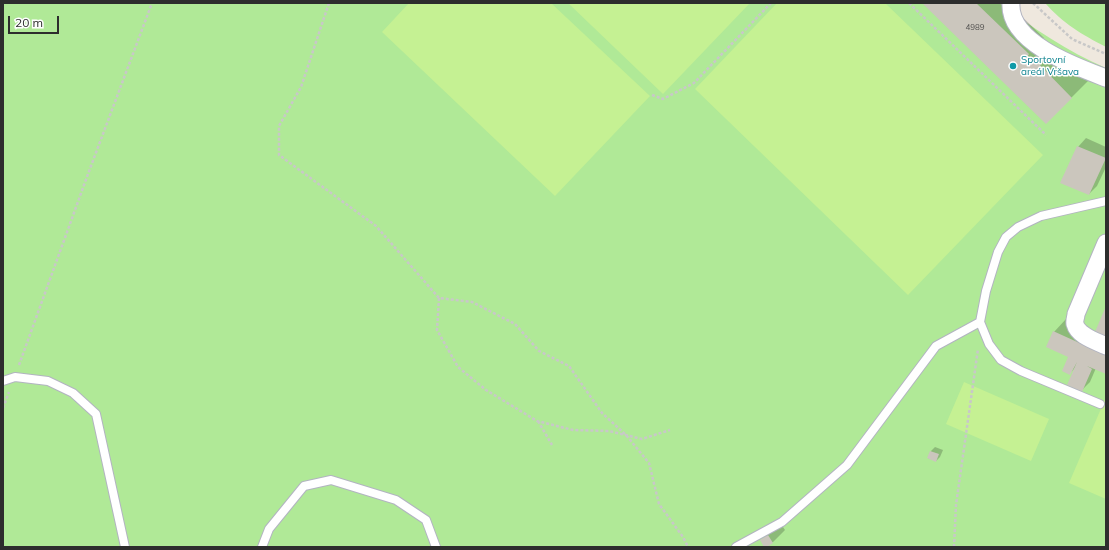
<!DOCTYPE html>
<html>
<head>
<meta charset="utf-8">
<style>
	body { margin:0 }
	#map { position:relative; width:1109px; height:550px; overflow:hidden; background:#efe8de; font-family:Mulish,sans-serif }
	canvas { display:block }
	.frame { position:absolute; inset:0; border:4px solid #2d2d2d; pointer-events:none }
	.scale { position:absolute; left:8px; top:16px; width:51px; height:18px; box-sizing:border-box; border:2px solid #2d2d2d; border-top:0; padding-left:5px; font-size:12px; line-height:14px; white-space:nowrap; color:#2d2d2d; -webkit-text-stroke:3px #fff; paint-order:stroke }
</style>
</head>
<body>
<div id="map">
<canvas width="1109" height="550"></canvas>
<div class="frame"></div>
<div class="scale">20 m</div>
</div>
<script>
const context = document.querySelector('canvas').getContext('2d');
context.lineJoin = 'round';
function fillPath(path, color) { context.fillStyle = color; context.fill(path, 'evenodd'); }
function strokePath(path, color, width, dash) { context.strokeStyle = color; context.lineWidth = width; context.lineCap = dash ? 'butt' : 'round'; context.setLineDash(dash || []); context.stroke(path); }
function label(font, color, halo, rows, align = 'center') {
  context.font = font + ' Mulish,sans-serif'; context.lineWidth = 3; context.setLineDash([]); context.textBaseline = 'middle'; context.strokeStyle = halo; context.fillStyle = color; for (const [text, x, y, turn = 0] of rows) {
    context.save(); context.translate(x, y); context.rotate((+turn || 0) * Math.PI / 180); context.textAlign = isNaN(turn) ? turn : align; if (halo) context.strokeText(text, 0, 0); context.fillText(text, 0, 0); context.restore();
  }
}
fillPath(new Path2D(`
	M3,3H999C1032,27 1068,52 1106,68V547H3Z
	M1045,3H1106V47C1081,34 1064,24 1045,3Z`), '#b0e997');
fillPath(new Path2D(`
	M409,3H551L650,96L555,196L382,32Z
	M568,3H750L663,94Z
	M777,3H885L1043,155L908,295L695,89Z
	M964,382L1049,419L1031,461L946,424Z
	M1106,397V499L1069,483Z`), '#c5f193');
fillPath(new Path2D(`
	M924,3H1008L1044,38L1042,40L1050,44L1088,81L1046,123Z
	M1086,138L1106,147V167L1097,186L1089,194L1078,147Z
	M1106,309V373L1096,368L1090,382L1082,390L1075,368L1070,373L1069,356L1054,332L1066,319L1096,333Z
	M935,447L943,450L940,457L936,461L928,458L931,451Z
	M781,524L785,530L773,542L765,547L762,541L774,528Z`), '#0003');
fillPath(new Path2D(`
	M922,3H976L1029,54L1027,57L1032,61L1034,59L1072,98L1046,124Z
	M1077,146L1106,158L1089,195L1060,183Z
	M1106,306V337L1095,332Z
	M1053,331L1106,355V374L1087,366L1092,369L1082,392L1067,385L1077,362L1070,375L1062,371L1068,357L1046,347Z
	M930,451L939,454L936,462L927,458Z
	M768,535L773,543L767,547H764L760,540Z`), '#cbc6bd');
const lane = new Path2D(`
	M3,381L15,377L48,381L73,393L96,414L125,547
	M1100,404L1021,371L1001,360L989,344L980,322L986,291L998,252L1006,237L1018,227L1041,216L1106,201
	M262,547L269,529L304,486L331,480L396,500L426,520L436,547
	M736,547L782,522L847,465L936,346L980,322`);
const street = new Path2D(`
	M1011,3C1008,43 1077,67 1106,78
	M1106,243L1076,314C1076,317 1074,321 1075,324C1078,336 1096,341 1106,346`);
strokePath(lane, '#b2b4c1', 10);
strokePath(street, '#b2b4c1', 19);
strokePath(new Path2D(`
	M329,3L301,87L279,126V155L376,226L439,298L472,302L515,324L539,351L569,366L602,413L626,435L649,463L659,504L683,537L688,547
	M909,3L1046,135
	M1033,3L1072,39L1106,54
	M652,95L663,99L694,83L771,3
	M439,298L437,330L458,367L486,390L537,421L573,430L609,431L642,439L670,430
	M19,365L88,174L152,3
	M3,408L9,392
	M538,421L552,445
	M954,547L956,505L978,349`), '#c8c8c8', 2.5, [3, 2]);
strokePath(lane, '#fff', 8);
strokePath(street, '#fff', 17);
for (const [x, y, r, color] of [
	[1013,66,4,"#0f9aa8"]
]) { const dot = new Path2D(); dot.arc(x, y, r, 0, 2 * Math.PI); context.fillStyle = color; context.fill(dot); strokePath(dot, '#fff', 1.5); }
label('8px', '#545351', null, [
	["4989",975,28]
]);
label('10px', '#0d838f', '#fff', [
	["Sportovní",1021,60],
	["areál Vršava",1021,72]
], 'left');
</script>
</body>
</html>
